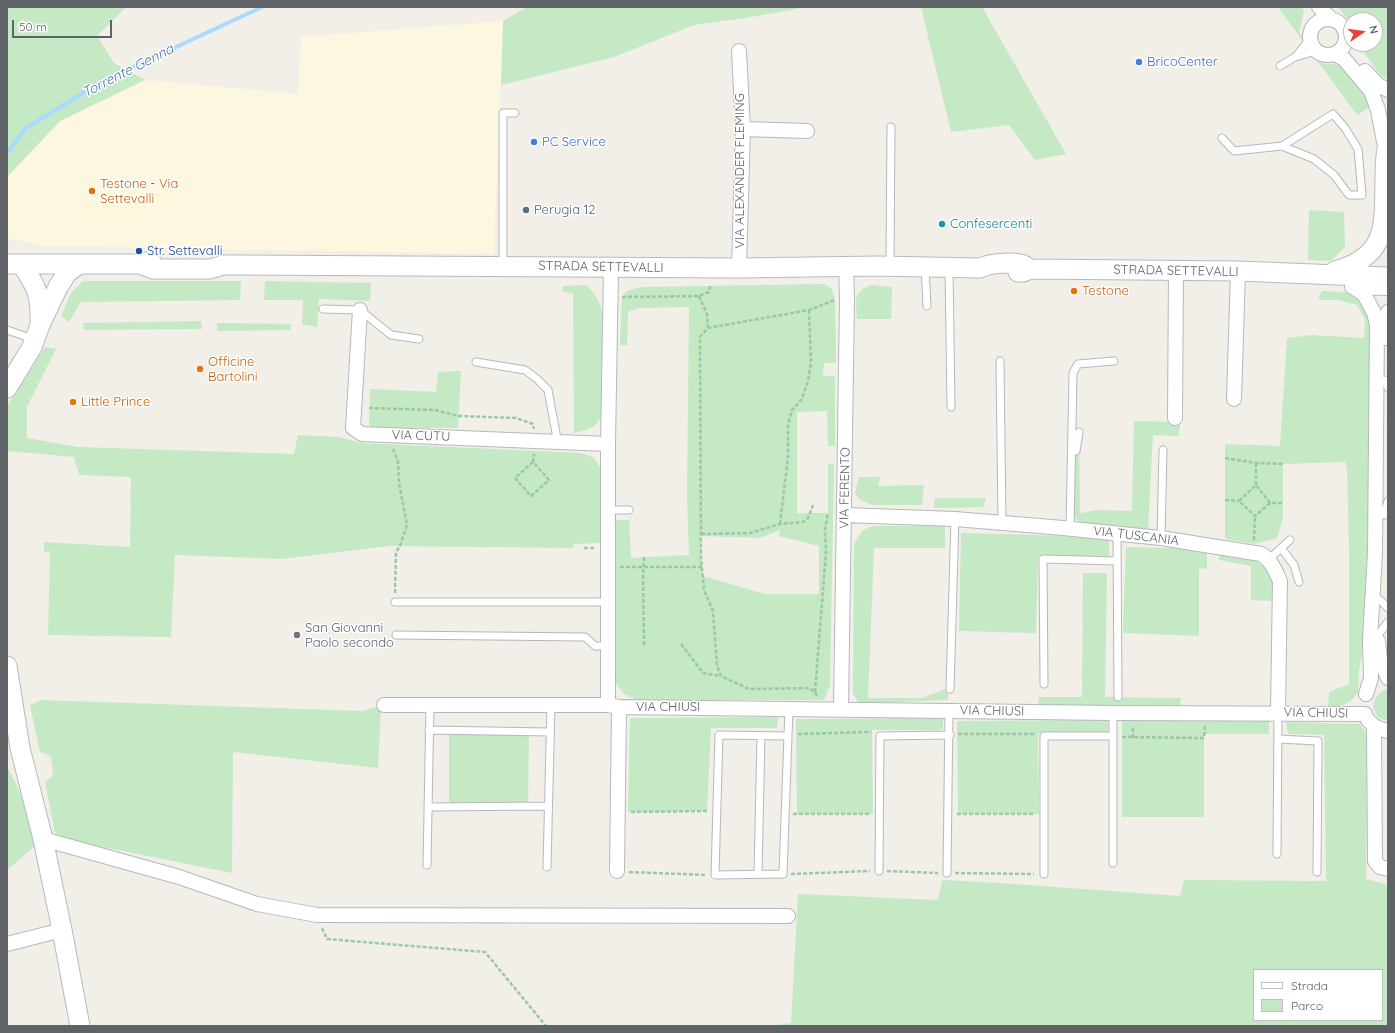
<!DOCTYPE html>
<html>
<head>
<meta charset="utf-8">
<style>
	body { margin:0 }
	#map { position:relative; width:1395px; height:1033px; overflow:hidden; background:#f1efe8; font-family:Quicksand,sans-serif }
	canvas { display:block }
	.frame { position:absolute; inset:0; border:8px solid #5f6368; pointer-events:none }
	.legend { position:absolute; left:1253px; top:969px; width:130px; height:52px; box-sizing:border-box; background:#fff; border:1px solid #bfc1c3; margin:0; padding:5px 7px; list-style:none; font-size:12px; color:#5f6368 }
	.legend li { display:flex; align-items:center; gap:8px; height:20px }
	.legend b { width:20px; border:1px solid #bfc1c3 }
	.north { position:absolute; left:1343px; top:12px; width:40px; height:40px; box-sizing:border-box; background:#fff; border:1px solid #bfc1c3; border-radius:50%; rotate:77deg; font-size:11px; font-weight:700; line-height:16px; text-align:center; color:#5f6368 }
	.north::after { content:''; display:block; margin:auto; width:14px; height:18px; background:#ea4335; clip-path:polygon(50% 0,100% 100%,50% 72%,0 100%) }
	.scale { position:absolute; left:12px; top:20px; width:100px; height:18px; box-sizing:border-box; border:2px solid #5f6368; border-top:0; padding-left:5px; font-size:12px; line-height:14px; white-space:nowrap; color:#5f6368; -webkit-text-stroke:3px #fff; paint-order:stroke }
</style>
</head>
<body>
<div id="map">
<canvas width="1395" height="1033"></canvas>
<div class="frame"></div>
<ul class="legend">
<li><b style="height:5px;background:#fff"></b>Strada</li>
<li><b style="height:11px;background:#c5e8c5"></b>Parco</li>
</ul>
<div class="north">N</div>
<div class="scale">50 m</div>
</div>
<script>
const context = document.querySelector('canvas').getContext('2d');
context.lineJoin = 'round';
function fillPath(path, color) { context.fillStyle = color; context.fill(path, 'evenodd'); }
function strokePath(path, color, width, dash) { context.strokeStyle = color; context.lineWidth = width; context.lineCap = dash ? 'butt' : 'round'; context.setLineDash(dash || []); context.stroke(path); }
function label(font, color, halo, rows, align = 'center') {
  context.font = font + ' Quicksand,sans-serif'; context.lineWidth = 3; context.setLineDash([]); context.textBaseline = 'middle'; context.strokeStyle = halo; context.fillStyle = color; for (const [text, x, y, turn = 0] of rows) {
    context.save(); context.translate(x, y); context.rotate((+turn || 0) * Math.PI / 180); context.textAlign = isNaN(turn) ? turn : align; if (halo) context.strokeText(text, 0, 0); context.fillText(text, 0, 0); context.restore();
  }
}
fillPath(new Path2D(`
	M503,21L494,254L44,246L7,238V177L60,121L145,80L298,94L301,37Z`), '#fef7e0');
fillPath(new Path2D(`
	M7,7H126L97,36L114,63L145,80L60,121L7,177Z
	M527,7H807L746,18L694,25L614,57L501,85L503,21Z
	M921,7H982L1066,154L1035,160L1009,125L951,132Z
	M1278,7H1302L1304,11L1299,32L1321,63L1340,65L1372,106L1357,115Z
	M1338,7H1388V79L1380,75L1358,44H1375V20H1351V34L1349,32V20Z
	M1309,210L1344,212L1345,247L1331,261L1308,260Z
	M83,281H241L240,300L84,302L80,303L69,322L61,316L71,293Z
	M265,281L371,283L370,301L319,299L317,327L302,324L303,300H264Z
	M824,284L832,289L835,300L836,363H824L823,376H835V446H828L827,411L797,412V513H828V464L834,465L830,686L824,700H637L624,694L615,682L616,520H629L631,558L689,555L687,496L689,307L639,308L628,312L627,345H620L622,297L627,291L642,287ZM780,530L779,536L819,546V594H765L703,576L701,558V536L760,538Z
	M586,285C597,294 600,304 604,317L603,413C596,429 589,429 574,433L573,293L562,292L563,286Z
	M871,285L892,287L891,319H857C856,301 852,293 871,285Z
	M1322,291L1354,293L1362,298L1371,318V463L1363,650L1359,670L1358,693C1347,705 1344,706 1328,707L1329,692L1349,684V546L1347,469L1345,462L1283,464V518L1277,538L1254,544L1225,539V444L1280,446L1287,338L1311,335L1364,338L1365,319L1357,305L1337,300H1318Z
	M201,321L202,329L84,330L83,323Z
	M217,323L291,324V330L217,331Z
	M45,347L56,349L27,407V438L78,447L294,454L298,435L338,437L362,443L581,453L594,458L601,469V543L573,544V548L389,546L281,559L175,555L171,637L48,635L50,551L44,552V542L130,547L131,477L79,475L74,457L7,451V406Z
	M461,371L458,428H369L370,389L436,392L438,372Z
	M1134,421L1180,422L1179,436L1153,435L1148,529L1083,525L1074,517L1072,433L1079,432L1080,513L1099,510L1132,511Z
	M859,477H880L878,486L924,485L922,505H872L859,499L855,493Z
	M935,498H986L983,507L934,508Z
	M872,526H945V548H874L868,698H922L948,688V700L866,703L858,702L853,694L854,544L862,531Z
	M961,533L1109,537V557L1038,555L1036,633L959,631Z
	M1126,547L1207,549V568L1199,569V636L1123,633Z
	M1219,552L1251,557L1266,569L1272,581L1273,601L1251,600V566L1219,560Z
	M1083,573H1107L1105,697L1181,698L1180,708L1038,706L1039,697H1082Z
	M1384,690H1388V721C1370,718 1369,698 1384,690Z
	M41,700L362,711L381,706L378,768L233,752L232,873L68,840L55,833L45,782L53,776L51,756L40,752L30,705Z
	M778,717L777,728H711L707,811L628,812L630,718Z
	M943,718V730H872L873,814H797L796,719Z
	M1108,720V733L1038,734L1039,814H958L957,721Z
	M1122,720H1269V734H1204V817H1122Z
	M1286,722L1360,724L1367,735L1366,879L1388,885V1026H770L791,1023L798,894L938,900L942,880L1000,883L1180,896L1184,880L1326,881L1324,735L1288,734ZM1254,970H1382V1020H1254Z
	M449,730L529,732L528,806L449,807Z
	M7,766L43,839L7,870Z`), '#c5e8c5');
strokePath(new Path2D(`
	M7,153L25,129L99,83L262,7`), '#aadaff', 4);
const lane = new Path2D(`
	M1297,55L1310,39
	M1280,66L1295,57L1316,51
	M1222,138L1234,151L1282,146L1314,159L1334,175L1349,195H1362L1358,149L1345,128L1333,114L1282,146
	M503,265V113H515
	M890,265L891,127
	M925,268L927,306
	M949,268L951,407
	M323,309L360,310L391,335L419,339
	M7,330L33,339
	M1000,361L1002,523
	M476,362L525,370L537,379L548,390L556,433L557,442
	M1385,380L1388,388
	M1076,451L1079,432
	M609,510H629
	M1384,515L1388,501
	M1070,529L1073,373L1078,364L1114,361
	M1117,533L1118,697
	M1161,538L1163,450
	M1281,548L1294,565L1299,582
	M1269,559L1290,540
	M1380,600L1388,608
	M395,602H609
	M396,635L585,637L595,646H609
	M1378,635L1388,622
	M1044,684L1043,559L1117,561
	M950,689L955,519
	M429,730L550,732
	M788,736L719,735L715,875L783,874L789,708
	M1278,739L1318,741L1317,872
	M428,807L548,806
	M1277,854L1278,713
	M1113,863V713
	M427,865L430,705
	M547,867L551,705
	M879,871L880,736L950,735
	M947,873L949,711
	M758,874L761,736
	M1044,874V736H1113`);
const street = new Path2D(`
	M1319,7L1331,19
	M1310 37a18 18 0 1 1 36 0a18 18 0 1 1-36 0Z
	M739,51L743,129L739,268
	M1335,54L1344,59L1371,91L1378,110L1386,152
	M1365,71L1378,85L1388,90
	M743,129L807,131
	M1352,287L1388,288
	M1353,287L1364,294L1374,313L1377,324L1375,553L1370,640L1371,678L1366,694
	M360,310L353,428L362,434L608,444
	M1385,338L1384,326L1388,312
	M1234,399L1238,271
	M1175,418L1176,270
	M845,515L955,519L1063,528L1161,538L1261,554C1272,561 1275,570 1280,581L1278,712
	M1378,641L1380,659L1388,678
	M384,705H608L619,707C784,708 949,712 1114,713C1197,714 1281,713 1365,714
	M608,705V444L611,267
	M841,709L847,299L846,267
	M1368,720C1374,727 1379,729 1388,731
	M1374,726L1375,861L1380,867L1388,869
	M43,839L179,877L257,904L317,915L788,916
	M617,871L619,707
	M7,944L62,930`);
const secondary = new Path2D(`
	M7,264H140L151,261
	M21,264C36,285 41,295 40,321
	M140,264L153,269H210L223,265H240L739,268L878,266L980,268C990,263 1010,262 1021,264C1024,265 1027,267 1030,269
	M1335,271C1389,256 1384,224 1385,177C1385,167 1385,156 1388,146
	M1018,272H1023L1030,269L1238,271L1388,277
	M7,388L32,347L40,325L58,287L67,273L79,264
	M7,666L20,748L43,839L62,930L80,1026`);
strokePath(lane, '#b5b8bc', 9);
strokePath(street, '#b5b8bc', 16);
strokePath(secondary, '#b6babf', 21);
strokePath(new Path2D(`
	M699,296L707,314L708,328
	M622,297L699,296L709,292L710,286
	M369,408L435,410L459,416L516,418L533,424L534,429
	M393,449L398,461L399,483L407,525L400,546L396,552L395,593
	M1225,458L1256,463L1283,464
	M533,462L515,478L531,496L549,480L533,462L534,454
	M1256,485V463
	M1225,500L1239,501
	M1270,503L1256,485L1239,501L1255,516L1270,503H1283
	M780,524L788,457V425L792,410L802,399L808,381L811,363L809,310
	M701,534L750,533L780,524L803,522L808,518L813,505
	M1254,540L1255,516
	M584,548H596
	M644,557L643,574L644,645
	M620,567H702
	M681,644L703,673L721,676
	M815,692L826,552L825,529L828,513
	M817,696L815,692L809,688L749,689L721,676L717,666L713,611L704,590L701,558L700,337L708,328L809,310L835,300
	M798,734L871,732
	M958,734H1035
	M1122,737L1204,738L1205,725
	M1133,738V726
	M631,812L708,811
	M793,814H870
	M957,814H1034
	M887,871L938,873
	M629,872L706,875
	M955,873L1034,874
	M791,874L870,871
	M322,928L327,939L485,952L546,1026`), '#9cc7a9', 2.5, [4, 2]);
strokePath(lane, '#fff', 7);
strokePath(street, '#fff', 14);
strokePath(secondary, '#fff', 19);
for (const [x, y, r, color] of [
	[1139,62,4,"#3f7fe0"],
	[534,142,4,"#3f7fe0"],
	[92,191,4,"#e8710a"],
	[526,210,4,"#5c6f8a"],
	[942,224,4,"#0f9aa8"],
	[139,251,4,"#1a4fb4"],
	[1074,291,4,"#e8710a"],
	[200,369,4,"#e8710a"],
	[73,402,4,"#e8710a"],
	[297,635,4,"#6b7280"]
]) { const dot = new Path2D(); dot.arc(x, y, r, 0, 2 * Math.PI); context.fillStyle = color; context.fill(dot); strokePath(dot, '#fff', 1.5); }
label('13px', '#366cbe', '#fff', [
	["BricoCenter",1147,62],
	["PC Service",542,142]
], 'left');
label('13px', '#5f6368', '#fff', [
	["VIA ALEXANDER FLEMING",740,171,-90],
	["STRADA SETTEVALLI",601,267,1],
	["STRADA SETTEVALLI",1176,271,1],
	["VIA CUTU",421,436,2],
	["VIA FERENTO",845,488,-89],
	["VIA TUSCANIA",1136,536,7],
	["VIA CHIUSI",668,707],
	["VIA CHIUSI",992,711,1],
	["VIA CHIUSI",1316,713,1]
]);
label('13px', '#c56008', '#fff', [
	["Testone - Via",100,184],
	["Settevalli",100,199],
	["Testone",1082,291],
	["Officine",208,362],
	["Bartolini",208,377],
	["Little Prince",81,402]
], 'left');
label('13px', '#4e5e75', '#fff', [
	["Perugia 12",534,210]
], 'left');
label('13px', '#0d838f', '#fff', [
	["Confesercenti",950,224]
], 'left');
label('13px', '#164399', '#fff', [
	["Str. Settevalli",147,251]
], 'left');
label('13px', '#5b616d', '#fff', [
	["San Giovanni",305,628],
	["Paolo secondo",305,643]
], 'left');
label('italic 14px', '#4174aa', '#fff', [
	["Torrente Genna",128,71,-27]
]);
</script>
</body>
</html>
